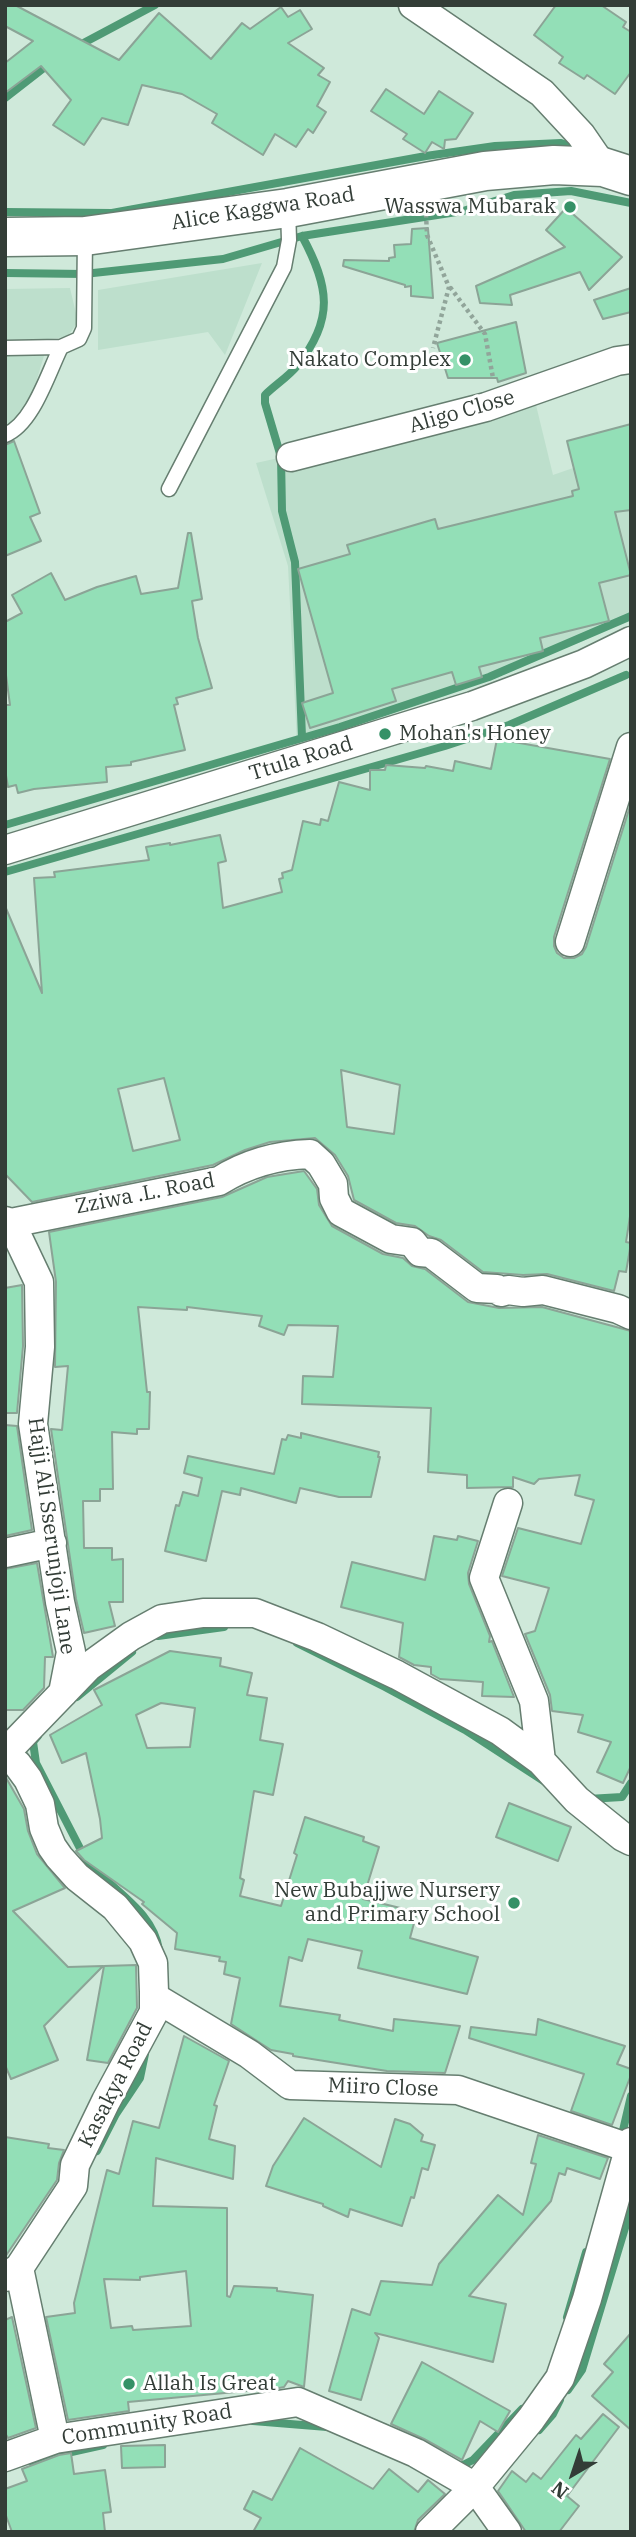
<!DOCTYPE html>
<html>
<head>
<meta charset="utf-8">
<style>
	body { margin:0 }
	#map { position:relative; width:636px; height:2537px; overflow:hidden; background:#cfe9da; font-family:"IBM Plex Serif",serif }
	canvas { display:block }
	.frame { position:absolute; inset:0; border:7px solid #333d37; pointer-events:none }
	.north { position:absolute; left:538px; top:2439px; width:70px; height:70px; -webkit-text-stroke:5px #fff; paint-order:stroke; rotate:219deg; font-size:19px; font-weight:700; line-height:28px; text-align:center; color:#333d37 }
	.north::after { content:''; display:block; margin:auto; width:24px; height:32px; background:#333d37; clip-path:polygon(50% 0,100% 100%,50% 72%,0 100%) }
</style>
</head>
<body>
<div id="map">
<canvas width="636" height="2537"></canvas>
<div class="frame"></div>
<div class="north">N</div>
</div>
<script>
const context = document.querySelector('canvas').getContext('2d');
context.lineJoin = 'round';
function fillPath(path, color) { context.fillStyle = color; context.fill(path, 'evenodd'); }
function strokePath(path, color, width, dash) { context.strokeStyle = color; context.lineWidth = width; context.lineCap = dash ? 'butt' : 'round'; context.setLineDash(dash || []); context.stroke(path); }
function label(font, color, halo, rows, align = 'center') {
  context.font = font + ' "IBM Plex Serif",serif'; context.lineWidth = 6; context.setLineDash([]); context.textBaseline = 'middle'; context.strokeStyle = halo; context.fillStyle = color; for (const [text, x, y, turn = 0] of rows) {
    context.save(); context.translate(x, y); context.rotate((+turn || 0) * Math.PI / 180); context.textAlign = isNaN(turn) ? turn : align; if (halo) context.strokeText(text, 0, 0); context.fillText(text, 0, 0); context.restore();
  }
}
fillPath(new Path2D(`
	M262,263L225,355L208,332L98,350V290Z
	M70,288L78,322L67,337L49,339L34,389L12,427L5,429V289Z
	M535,401L553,475L625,450L631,478L630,614L588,639L444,696L297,743L288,566L256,463Z`), '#bddfcc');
strokePath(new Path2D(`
	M76,47L155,5
	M5,98L50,63
	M5,212L112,213L426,156L495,146L561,143L580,150
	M302,236C329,286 335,319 297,366C288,377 275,385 265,395V403L281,457L282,511L295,562L302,737
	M5,273L84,274L223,259L302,236L463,211L514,195L571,191L631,203
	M5,825L340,727L489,677L631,616
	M5,872L445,746L509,725L626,675
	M158,1636L224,1627
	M297,1643L385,1687L465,1730L545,1782
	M77,1697L132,1652
	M38,1736L33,1742L36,1763L84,1856C106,1888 153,1908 159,1950
	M588,1799L622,1797L631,1783
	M621,2139L631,2096
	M97,2151L116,2114L140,2078L145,2054
	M567,2317L586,2252
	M568,2390L582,2370L631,2208
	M253,2421L327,2427
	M539,2430L553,2414L560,2400
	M31,2461L103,2445
	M457,2468L473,2460L522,2409`), '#4f9a75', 8);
const building = new Path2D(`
	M5,5H15L119,60L159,13L211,59L242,23L250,29L281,7L288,17L300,10L312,29L288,43L324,68L318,75L330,82L317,106L326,112L313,133L308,129L296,147L275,134L263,155L212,123L217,114L182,94L142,85L128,125L102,118L84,145L53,125L71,100L41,66L5,93V63L33,41L5,26Z
	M556,5H601L626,22L623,27L631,32V72L615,94L587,75L584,79L559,63L563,57L534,35Z
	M386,89L424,114L439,91L473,113L456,139L445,140L444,149L432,142L425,153L403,139L407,134L371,111Z
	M566,208L622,257L589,290L580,272L510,295L512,305L480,303L476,286L565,247L546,230Z
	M428,228L433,298L411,296V286L405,287V285L343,266L344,260L389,261V258L395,257L394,245L411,244L412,229Z
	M631,288V312L603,319L594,300Z
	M516,322L526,373L498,382L497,378H448L437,343Z
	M631,424V510L615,512L631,575L599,583L609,621L540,638L543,651L479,667L482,677L456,685L452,672L392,689L396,701L310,728L302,703L333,693L298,569L350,554L347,545L435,519L438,529L573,496L572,491L579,489L567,441Z
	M14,441L40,513L30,517L41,541L5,556V445Z
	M188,533H191L202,599L192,601L198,638L212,688L176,698L178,704L174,705L185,750L131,762V765L106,767L107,782L34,789L18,793L16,785L8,787L5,770V705H10L5,668V622L22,613L12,595L51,573L65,600L97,587L136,576L141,594L178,588Z
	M497,739L610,759L554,937V946L557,953L564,958H574L582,954L586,947L631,803V1210L626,1242L631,1243L626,1272L619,1271L614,1291L547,1274L523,1275L483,1272L441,1240L429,1236L415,1226L396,1223L354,1200L348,1176L335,1155L315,1138L270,1142L245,1150L213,1165L32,1202L5,1174V906L42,993L34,878L55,877L54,872L149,860L146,847L170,843V845L220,835L226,861L218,863L223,908L282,892L279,879L283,878L282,873L292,870L303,821L320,825L321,819L328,821L339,782L370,790V770H385L386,765L425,768L426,766L453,771L455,761L491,769ZM341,1070L400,1085L394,1134L347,1127ZM164,1078L180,1140L133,1151L118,1089Z
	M304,1171L317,1189L319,1205L332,1226L383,1254L403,1258L412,1266L425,1269L468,1302L499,1308L542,1307L631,1331V1766L623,1783L597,1772L611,1742L578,1732L583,1715L552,1711L550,1695L525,1634L535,1631L549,1588L502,1576L518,1528L581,1544L594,1500L575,1495L580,1475L539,1479L534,1484L513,1477V1487L467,1488V1475L428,1472L431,1408L302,1404L303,1376L333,1377L338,1326L288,1325L284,1335L259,1326L262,1316L187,1307V1310L138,1307L147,1392H150L149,1429H137V1434L112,1432L113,1489H100V1501H83L84,1548H112V1560L123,1559V1602H109L115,1626L84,1633L76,1599L51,1429L62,1430L68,1366L55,1367L56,1282L49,1232L222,1197L267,1177Z
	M22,1285L23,1346L17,1413H5V1288Z
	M5,1425L17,1426L32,1530L5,1536Z
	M301,1433L379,1452L378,1457H380L371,1497H339L300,1488L296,1503L241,1488L240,1495L222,1491L206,1561L165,1551L176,1505L179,1506L183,1492L198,1496L202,1478L184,1473L188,1456L274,1474L282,1439L286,1440L288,1435L301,1438Z
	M434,1536L457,1540L458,1536L478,1541L468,1573L469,1584L490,1636L489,1642L492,1641L514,1697L482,1696L483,1682L440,1679L431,1674V1667L414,1665L399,1657L403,1623L341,1607L352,1562L425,1580Z
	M37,1563L53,1657H45L44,1688L23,1710H5V1569Z
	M170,1651L221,1658L220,1666L252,1673L247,1695L267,1698L260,1740L283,1744L273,1795L254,1791L240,1878L244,1880L240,1896L281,1906L297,1855L294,1853L305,1817L364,1837L363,1841L379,1847L363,1899L417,1912L410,1938L478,1957L467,1994L358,1968L362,1951L308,1939L302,1961L289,1957L280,2006L340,2015L339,2020L393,2031L394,2019L460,2026L445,2073L387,2071L293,2056V2054L271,2050L231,2024L240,1978L224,1974L226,1962L219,1961L220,1957L175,1949L177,1933L142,1904L144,1902L84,1860L76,1851L102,1838L100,1819L86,1753L62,1763L50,1735L102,1705L94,1690ZM161,1703L195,1708L190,1747L147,1748L136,1715Z
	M5,1776L24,1809L28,1831L37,1854L65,1888L13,1911L68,1967L103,1966L44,2026L58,2060L11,2079L5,2065Z
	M509,1803L571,1827L558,1861L496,1837Z
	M136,1965L137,2008L108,2063L87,2060L104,1966Z
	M538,2019L625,2046L617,2064L631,2069V2075L612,2125L571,2111L584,2074L469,2038L471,2027L536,2035Z
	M184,2036L229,2061L214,2105L217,2106L209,2139L235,2146L233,2179L156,2158L153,2206L227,2208V2296L230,2297L234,2286L277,2288V2291L313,2295L304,2387L288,2381L284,2387L279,2388L128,2402L129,2411L68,2420L46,2317L75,2313L74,2303L107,2170L119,2174L133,2121L159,2128ZM186,2271L191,2326L133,2330L132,2326L111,2328L104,2279L140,2280V2277Z
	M304,2118L381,2167L395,2119L410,2124L423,2135L421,2141L435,2145L428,2170L422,2168L414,2198L411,2197L402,2226L350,2209L348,2217L323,2206V2204L266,2186L273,2166Z
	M538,2135L608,2158L600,2179L567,2168L565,2175L559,2173L551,2201L469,2296L506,2304L493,2362L375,2333L379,2338L361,2400L329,2391L352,2309L370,2315L381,2281L432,2285L439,2264L498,2195L523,2215L536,2164L531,2163Z
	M5,2137L49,2144L48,2148L64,2150L59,2163L57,2180L5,2257Z
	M12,2317L36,2428L8,2438L5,2433V2320Z
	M631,2333V2430L592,2396L613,2372L604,2364Z
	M422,2362L510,2411L498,2432L480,2421L462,2460L424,2439L391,2424Z
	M603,2414L619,2427L567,2496L579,2506L559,2532H526L498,2491L512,2471L526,2482L533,2473L541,2479L576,2435L581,2439Z
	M165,2445V2467L122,2468L121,2446Z
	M300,2448L373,2489L389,2469L418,2492L428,2480L445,2494L418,2520L414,2532H253L261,2518L244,2509L253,2491L272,2500Z
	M71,2453L74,2474L105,2470L111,2512L103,2513L105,2532H12L5,2513V2489L27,2481L22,2469L59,2455Z`);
fillPath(building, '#93dfb7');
strokePath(building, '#8ba496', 2);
const lane = new Path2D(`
	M5,348L61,347L79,339L84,328L85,237
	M5,435C33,424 48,373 61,347
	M169,489L284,267L289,240L288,209`);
const street = new Path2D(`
	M413,5L542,93L581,135L603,167
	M291,457L486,407L617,361L631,359
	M5,850L472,706L584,664L631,641
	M570,942L631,747
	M5,1221L11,1223L39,1282L40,1347L33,1424L60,1602L71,1652L63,1693
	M11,1223L219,1181C246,1164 278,1155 310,1154L321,1164L333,1184L334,1198L341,1212L391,1239L412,1242L420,1252L431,1253L477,1288L497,1289L501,1292L508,1290L523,1292L543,1290L618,1309L631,1315
	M508,1503L484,1578L534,1701L541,1761
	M5,1553L52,1543
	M5,1753L88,1667L131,1636L162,1619L203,1613H255L317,1637L397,1675L500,1731L541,1761L577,1800L623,1837L631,1841
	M5,1757L17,1764L28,1779L40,1804L44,1828L52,1847L59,1857L77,1877L115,1907L143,1941L153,1963L154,1992V2012L106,2101L75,2165L73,2186L19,2268L5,2277
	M154,1997L249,2054L290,2085L458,2090L629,2148
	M19,2268L55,2439
	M5,2457L55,2439L298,2402L416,2453L475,2487L531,2419L560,2378L587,2299L631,2142
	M430,2532L475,2487L507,2532`);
const secondary = new Path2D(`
	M5,237L85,236L288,208L485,171L554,165L603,167L631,176`);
strokePath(lane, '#667e70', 17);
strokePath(street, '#667e70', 31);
strokePath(secondary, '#667e70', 41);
strokePath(new Path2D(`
	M426,214L427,235L449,287L433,348
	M450,287L485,334L493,378`), '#91a59a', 4.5, [3.5, 3.5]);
strokePath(lane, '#fff', 14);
strokePath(street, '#fff', 28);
strokePath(secondary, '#fff', 38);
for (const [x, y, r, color] of [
	[570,207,7,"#359167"],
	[465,360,7,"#359167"],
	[385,734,7,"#359167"],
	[514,1903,7,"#359167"],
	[129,2384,7,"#359167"]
]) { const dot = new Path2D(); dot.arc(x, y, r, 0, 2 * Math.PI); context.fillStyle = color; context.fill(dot); strokePath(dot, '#fff', 2.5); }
label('21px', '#333d37', '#fff', [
	["Wasswa Mubarak",556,207],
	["Nakato Complex",451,360],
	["Mohan's Honey",399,734,"left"],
	["New Bubajjwe Nursery",500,1891],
	["and Primary School",500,1915],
	["Allah Is Great",143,2384,"left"]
], 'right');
label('21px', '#333d37', '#fff', [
	["Alice Kaggwa Road",263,209,-9],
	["Aligo Close",462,412,-16],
	["Ttula Road",301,759,-17],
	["Zziwa .L. Road",145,1194,-11],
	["Hajji Ali Sserunjoji Lane",51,1536,82],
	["Kasakya Road",116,2085,-63],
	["Miiro Close",383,2088,2],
	["Community Road",147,2425,-9]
]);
</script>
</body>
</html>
